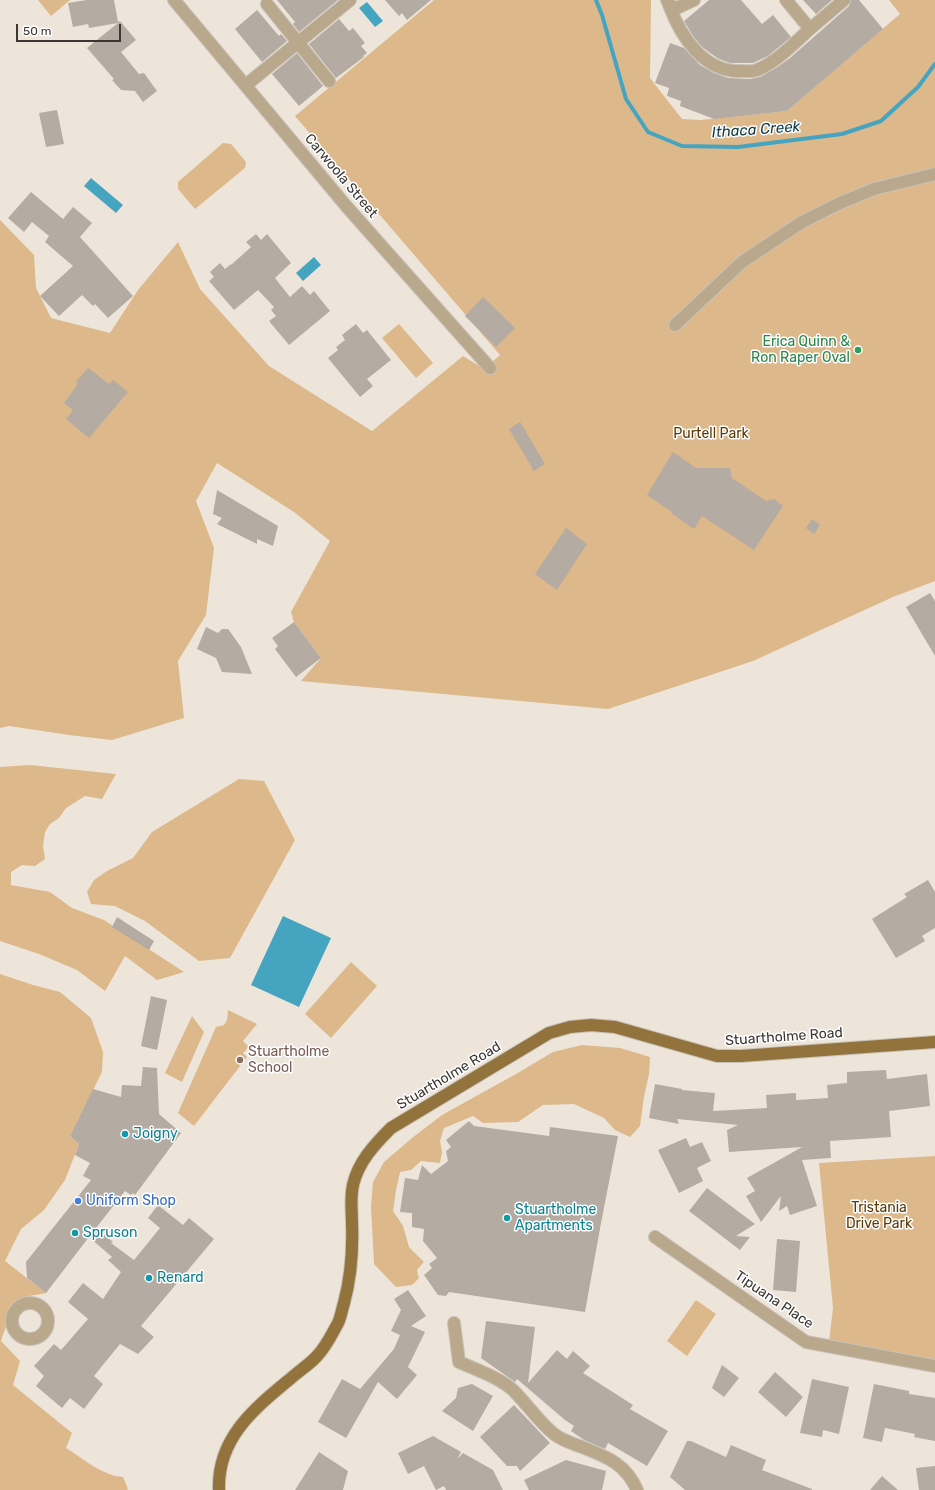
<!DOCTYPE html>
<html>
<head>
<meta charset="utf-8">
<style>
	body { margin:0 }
	#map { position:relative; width:935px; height:1490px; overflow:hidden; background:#ede5da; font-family:Rubik,sans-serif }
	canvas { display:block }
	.scale { position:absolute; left:16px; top:24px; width:105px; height:18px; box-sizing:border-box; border:2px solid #3b3834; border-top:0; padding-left:5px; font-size:12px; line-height:14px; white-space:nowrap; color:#3b3834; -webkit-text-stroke:3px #fff; paint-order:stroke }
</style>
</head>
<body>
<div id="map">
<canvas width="935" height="1490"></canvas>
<div class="scale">50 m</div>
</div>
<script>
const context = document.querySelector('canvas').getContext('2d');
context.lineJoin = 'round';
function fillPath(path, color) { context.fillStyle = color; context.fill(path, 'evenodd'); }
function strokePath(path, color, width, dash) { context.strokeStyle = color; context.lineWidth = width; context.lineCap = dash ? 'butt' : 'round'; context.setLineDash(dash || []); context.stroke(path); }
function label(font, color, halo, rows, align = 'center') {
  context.font = font + ' Rubik,sans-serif'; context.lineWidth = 3; context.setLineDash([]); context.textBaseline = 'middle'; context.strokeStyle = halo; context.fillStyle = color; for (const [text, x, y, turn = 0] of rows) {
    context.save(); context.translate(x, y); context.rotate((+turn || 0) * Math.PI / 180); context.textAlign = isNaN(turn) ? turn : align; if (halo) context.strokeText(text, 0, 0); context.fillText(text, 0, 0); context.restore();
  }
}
fillPath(new Path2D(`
	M38,0H70L51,16Z
	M434,0H651L650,78L682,119L701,120L787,111L900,14L889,0H935V581L893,597L753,661L608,709L301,681L321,658L294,622L291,612L330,541L294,512L217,463L196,501L214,548L206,615L178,661L184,718L112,740L69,735L9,726L0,728V220L34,255L36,288L51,318L110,333L138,290L178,242L200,289L269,366L372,431L463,356L484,369L500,355L295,116Z
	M223,143L231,144L246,162L245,168L195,209L178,189V182Z
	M399,324L433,363L416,378L382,338Z
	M30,765L116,774L102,799L85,796L66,808L59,818L50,824L45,832L43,846L45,859L35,866L22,865L11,872V885L50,892L72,908L104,920L184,972L157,980L125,956L105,991L77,970L39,954L0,941V767Z
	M239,779L264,781L295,840L230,958L199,961L145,921L115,906L91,904L87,892L94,880L107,871L133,858L152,832Z
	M351,962L377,986L331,1038L305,1014Z
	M0,974L33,985L60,992L91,1018L103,1052L102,1072L70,1136L79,1144L65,1180L44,1210L21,1229L5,1261L46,1293L29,1296L13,1305L1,1341L20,1361L13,1385L72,1433L66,1448C82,1458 103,1476 123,1477L128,1489L127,1490H0Z
	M228,1010L257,1024L243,1041L249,1047L243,1053L247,1057L194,1126L178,1113L216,1027L224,1025L227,1020Z
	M192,1016L204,1032L182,1082L165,1073Z
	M582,1045L620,1048L650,1057L649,1074L644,1097L640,1126L630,1137L615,1130L604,1118L574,1104L543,1105L518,1122L483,1123L473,1116L444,1128L440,1141L442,1152L440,1163L421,1161L411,1170L400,1172L396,1190L393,1211L403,1226L409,1247L424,1262L417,1270L419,1278L412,1285L396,1287L374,1264L371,1206L373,1182L384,1162L412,1138L442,1115L478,1095L516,1074L553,1052Z
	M935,1156V1362L829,1342L833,1308L819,1163Z
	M696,1300L716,1314L687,1356L667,1341Z`), '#dcb88b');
fillPath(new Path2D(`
	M367,2L383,21L375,27L359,8Z
	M91,178L123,205L116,213L84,186Z
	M314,257L321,265L303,281L296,273Z
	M283,916L331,938L299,1007L251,985Z`), '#45a5c1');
strokePath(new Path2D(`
	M596,0L602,15L626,99L648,132L682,146L738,147L842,134L881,121L918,87L935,64`), '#45a5c1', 4);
fillPath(new Path2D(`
	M87,0H114L118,22L120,21L136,40L121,52L139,74L144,73L157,91L143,102L135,91L121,90L112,80L114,79L87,48L118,23L89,28L88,24L73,27L68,3Z
	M277,0H338L299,32L293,24L295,22Z
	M385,0H431L407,20L402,13L399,16Z
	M709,0H741L762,24L773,15L791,37L768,56L753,63H730L719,59L710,53L701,46L693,36L684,21Z
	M803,0H832L816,14Z
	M851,0H859L883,29L787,111L714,119L680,106L681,101L667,96L669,88L655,83L670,43L684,48L700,65L714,73L728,78L750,79L760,77L776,68L790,58L849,6Z
	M257,10L279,36L281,34L287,41L262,62L235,29Z
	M339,19L349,31L353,28L365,43L361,46L367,53L363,56L364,57L336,78L309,44Z
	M297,53L323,86L299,106L272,74Z
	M57,110L64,144L46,147L39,113Z
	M31,192L63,219L73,207L92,223L80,237L133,296L108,318L95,304L93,306L82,295L59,316L40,296L73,266L45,242L49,236L32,222L24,232L8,218Z
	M256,234L261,240L267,234L291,263L275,278L290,297L302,286L310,295L314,291L330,311L289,345L269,321L276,316L271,310L274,307L258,290L234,310L209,281L214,277L210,272L220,263L225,269L231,264V265L251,247L246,242Z
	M483,297L515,328L496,347L465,316Z
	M356,324L363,333L367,330L391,360L367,379L373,386L360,397L328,358L338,350L336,347L345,340L342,335Z
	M88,368L109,384L113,380L128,392L89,438L66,419L73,410L64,403L78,384L76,382Z
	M520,422L545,464L534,471L509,429Z
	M673,452L696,468H730L732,478L766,501L774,499L783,506L754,550L702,516L694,529L671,513L672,512L647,495Z
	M217,490L278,526L273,546L257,539V544L217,524L222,518L213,514Z
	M812,519L820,525L814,534L806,528Z
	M566,528L587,544L557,590L535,574Z
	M930,593L935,601V656L906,607Z
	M294,622L321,658L296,677L275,649L278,646L272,638Z
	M206,627L218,633L222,629H228L241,647L252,674L222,672L216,658L197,649Z
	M928,880L935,892V928L922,936L925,941L896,958L872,919L907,897L904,894Z
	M117,917L154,941L149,950L112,927Z
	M151,996L167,1000L157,1050L141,1046Z
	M143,1067L157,1068L159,1114L181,1133L135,1195L133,1193L131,1195L125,1191L96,1228L113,1242L111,1243L134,1260L160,1228L148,1218L158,1205L183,1225L189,1218L214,1239L141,1326L154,1337L138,1354L120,1344L94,1376L103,1384L84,1409L70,1398L62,1408L36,1386L44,1376L34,1366L54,1344L61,1350L88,1319L68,1302L83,1283L103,1299L121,1272L108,1260L112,1257L89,1237L46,1293L27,1278L26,1262L91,1180L83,1176L90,1163L75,1155L79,1144L70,1136L93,1089L121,1097L122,1085L141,1086Z
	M886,1070L887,1079L927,1074L930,1106L889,1111L891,1137L830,1141L831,1158L802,1160L817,1206L790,1215L787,1206L779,1211L781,1196L761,1222L746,1196L755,1191L747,1178L802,1147L729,1152L727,1130L738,1125L677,1119L679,1124L649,1118L655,1084L682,1089V1090L715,1093L713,1111L767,1108L766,1095L796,1093V1100L828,1098L827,1085L847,1083V1072Z
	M469,1121L474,1126L549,1136L550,1127L618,1136L601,1223L585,1312L449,1292L446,1296L438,1295L424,1275L432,1268L429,1264L437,1258L423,1241L424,1229L412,1227V1213L400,1212L405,1178L418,1180L422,1165L431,1174L448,1161L446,1151L451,1147L446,1140Z
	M686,1138L690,1147L702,1142L711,1161L697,1168L703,1181L679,1193L658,1150Z
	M707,1188L755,1224L736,1236L750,1237L740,1250L689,1211Z
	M777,1239L800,1241L796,1292L773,1290Z
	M408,1290L426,1316L411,1326L425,1332L408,1367L417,1375L397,1399L378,1382L346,1438L318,1422L342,1379L360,1389L394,1349L400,1335L391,1331L401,1310L394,1299Z
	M486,1321L535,1327L528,1383L557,1350L567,1359L573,1351L590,1366L583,1373L633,1405L630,1409L668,1431L647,1466L608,1443L605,1449L584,1440L571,1431L574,1426L565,1420L517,1379L515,1382L481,1358Z
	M722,1365L739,1378L724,1397L712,1388Z
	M775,1372L803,1397L786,1417L758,1392Z
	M812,1379L849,1387L839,1434L823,1430L822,1437L800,1433Z
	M472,1384L493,1396L473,1431L442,1411L456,1398L458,1388Z
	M874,1384L909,1391V1394L935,1398V1441L914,1437L915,1434L885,1428L882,1442L863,1438Z
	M514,1405L550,1443L520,1471L517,1466H507L480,1437Z
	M433,1436L461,1452L457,1459L463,1453L493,1470L503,1490H446L444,1486L436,1490L424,1466L408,1474L398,1453Z
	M687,1441H691L726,1457L731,1445L766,1460L762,1470L812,1489V1490H685L670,1477Z
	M319,1452L348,1471L343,1490H295Z
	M566,1460L606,1471L602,1490H529L524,1480Z
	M935,1466V1490H919L916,1468Z
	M882,1476L898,1490H870Z`), '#b4aba2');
const minor = new Path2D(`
	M174,0L347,207L490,368
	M667,0L669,5L677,8L694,0
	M267,4L329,81
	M669,5C681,37 704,73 742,71C747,71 753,72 757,70C778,61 793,44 810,29L786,0
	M810,29L844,0
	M246,85L350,0
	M675,325L742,262L802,222L840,203L874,189L935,174
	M655,1237L806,1342L935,1366
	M12 1321a18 18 0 1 1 36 0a18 18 0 1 1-36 0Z
	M454,1323L459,1362C477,1370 498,1377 513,1390C527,1404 539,1422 554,1434C563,1441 572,1443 582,1447C607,1457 626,1464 637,1490`);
const major = new Path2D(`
	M219,1490C217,1435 259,1405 296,1374C303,1368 311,1363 317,1356C326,1347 332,1334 338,1323C341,1317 342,1309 344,1303C351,1277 353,1251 352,1224C352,1211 350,1199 353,1185C358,1162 375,1144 391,1128L549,1033L570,1027L591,1025L615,1027L717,1056H741L935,1042`);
strokePath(minor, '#c9c2b9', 14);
strokePath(major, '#c9c2b9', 14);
strokePath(minor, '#baa88c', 12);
strokePath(major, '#93733c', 12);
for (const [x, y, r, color] of [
	[858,350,4,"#2e9e5b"],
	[240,1060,4,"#8d6e63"],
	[125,1134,4,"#0f9aa8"],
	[78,1201,4,"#3f7fe0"],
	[507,1218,4,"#0f9aa8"],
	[75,1233,4,"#0f9aa8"],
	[149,1278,4,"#0f9aa8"]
]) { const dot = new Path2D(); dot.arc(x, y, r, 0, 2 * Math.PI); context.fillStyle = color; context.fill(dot); strokePath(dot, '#fff', 1.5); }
label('14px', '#3b3834', '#fff', [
	["Carwoola Street",341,176,50],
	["Stuartholme Road",784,1037,-4],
	["Stuartholme Road",449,1076,-31],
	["Tipuana Place",774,1300,34]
]);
label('14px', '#27864d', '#fff', [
	["Erica Quinn &",850,342],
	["Ron Raper Oval",850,358]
], 'right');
label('14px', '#593905', '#fff', [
	["Purtell Park",711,434],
	["Tristania",879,1208],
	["Drive Park",879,1224]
]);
label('14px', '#785e54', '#fff', [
	["Stuartholme",248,1052],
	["School",248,1068]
], 'left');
label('14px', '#0d838f', '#fff', [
	["Joigny",133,1134],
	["Stuartholme",515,1210],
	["Apartments",515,1226],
	["Spruson",83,1233],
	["Renard",157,1278]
], 'left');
label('14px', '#366cbe', '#fff', [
	["Uniform Shop",86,1201]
], 'left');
label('italic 15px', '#0d3a46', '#fff', [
	["Ithaca Creek",756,130,-4]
]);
</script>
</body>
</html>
